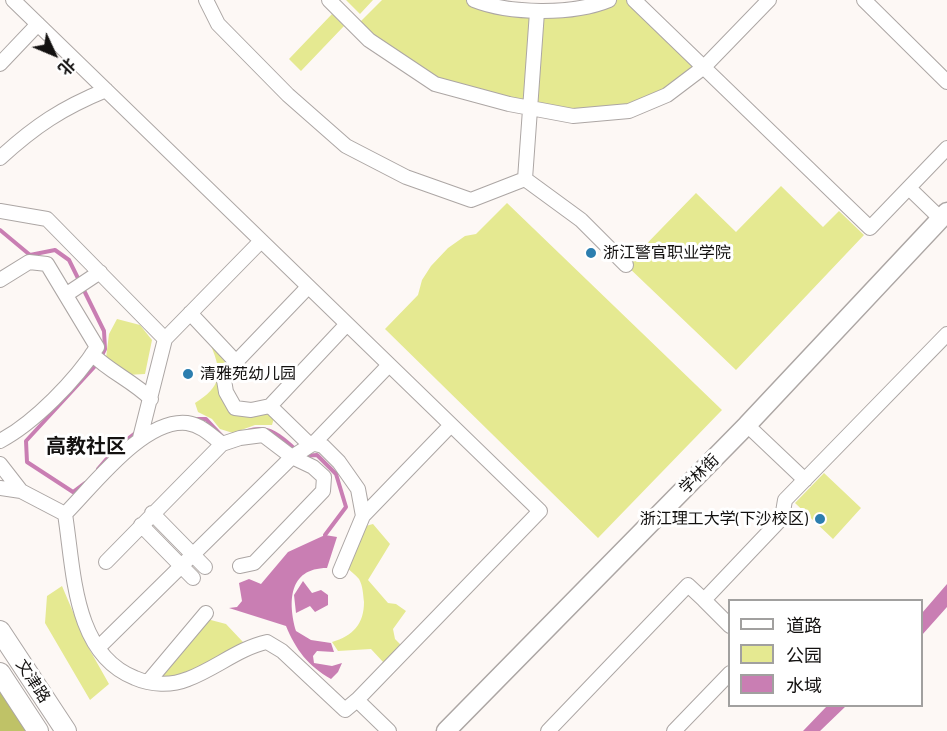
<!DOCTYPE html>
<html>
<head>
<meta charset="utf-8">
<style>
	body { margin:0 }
	#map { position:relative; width:947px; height:731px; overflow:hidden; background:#fdf8f5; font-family:Barlow,"Noto Sans SC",sans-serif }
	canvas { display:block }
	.legend { position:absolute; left:728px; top:599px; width:195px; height:108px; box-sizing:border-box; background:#fff; border:2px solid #a1a09f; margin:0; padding:8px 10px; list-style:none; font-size:18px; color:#131110 }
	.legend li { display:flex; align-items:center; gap:12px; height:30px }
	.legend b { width:30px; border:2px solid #a1a09f }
	.north { position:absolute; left:24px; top:24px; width:60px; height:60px; -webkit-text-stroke:4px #fff; paint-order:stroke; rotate:134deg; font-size:16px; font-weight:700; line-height:24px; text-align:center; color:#131110 }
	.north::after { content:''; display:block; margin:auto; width:21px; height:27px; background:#131110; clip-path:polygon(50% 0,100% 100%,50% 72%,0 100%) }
</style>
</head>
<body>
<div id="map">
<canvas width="947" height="731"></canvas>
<ul class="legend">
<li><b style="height:8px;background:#fff"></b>道路</li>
<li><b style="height:16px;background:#e5e991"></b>公园</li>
<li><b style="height:16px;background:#c97eb3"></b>水域</li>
</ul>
<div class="north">北</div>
</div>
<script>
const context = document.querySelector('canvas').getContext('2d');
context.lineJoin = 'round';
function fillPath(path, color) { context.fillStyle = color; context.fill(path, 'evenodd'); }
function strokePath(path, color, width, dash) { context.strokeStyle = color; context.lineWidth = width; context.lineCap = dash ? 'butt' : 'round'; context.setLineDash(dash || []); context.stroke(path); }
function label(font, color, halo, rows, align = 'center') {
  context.font = font + ' Barlow,"Noto Sans SC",sans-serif'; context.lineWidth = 6; context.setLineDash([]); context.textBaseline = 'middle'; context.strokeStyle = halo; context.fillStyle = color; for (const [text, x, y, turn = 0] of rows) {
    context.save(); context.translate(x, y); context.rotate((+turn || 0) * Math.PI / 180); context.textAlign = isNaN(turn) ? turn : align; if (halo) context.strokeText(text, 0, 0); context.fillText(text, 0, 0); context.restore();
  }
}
fillPath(new Path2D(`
	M346,0H373L360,14Z
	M382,0H474L537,12L609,0H634L704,67L629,111L573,116L435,84L356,26Z
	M332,14L344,26L301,71L289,59Z
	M781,186L823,227L839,211L864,235L736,370L626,265L696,193L736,232Z
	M507,203L722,410L598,538L385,329L418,295L422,280L431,266L448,248L465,236L476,234Z
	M117,319L140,325L152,340L145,374L126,375L105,366L109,334Z
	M211,346L235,373L229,383L234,400L247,406L268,410L274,418L272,425H255L233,433L220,429L212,419L198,412L195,403C221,387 223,374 211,346Z
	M824,473L861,508L833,539L795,503Z
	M373,524L390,544L368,580L388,603L396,604L406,611L393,629L395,639L402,646L384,663L371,649L338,651L332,642C353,636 364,624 364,602C363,594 363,586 359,579C355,574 349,570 345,566L362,527Z
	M62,586L87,645L109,684L90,700L45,623L47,596Z
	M207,619L226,624L243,642L188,674L157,678Z`), '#e5e991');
fillPath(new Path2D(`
	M0,690L26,731H0Z`), '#bfc267');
fillPath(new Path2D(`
	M325,535L337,537L327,568C288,568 288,603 296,631L311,640L331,643L334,652L317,651L313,656L314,663L332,666L342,663L338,672L331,679C308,666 296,650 286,626L229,608L237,607L242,601L239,583L249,579L261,584L288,552Z
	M303,581L312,593L321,590L328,595V605L315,612L310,606L296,613L294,595Z
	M947,584V607L922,635V613Z
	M827,706H846L820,731H803Z`), '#c97eb3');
strokePath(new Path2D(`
	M0,230L30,255L55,250L69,260L104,331L105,349L101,357
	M194,419H206L222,436
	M248,431C268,424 282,437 296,450
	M304,456L317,455L336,474L346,507L325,535
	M98,469L116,448L138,431
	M85,483L73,492L27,462L26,441L97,364`), '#c97eb3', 4);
const minor = new Path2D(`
	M13,0L540,511L357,700
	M206,0L218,24L288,95L346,146L406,177L471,200L525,179L581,220L626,265
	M329,0L369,40L435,84L509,104L573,116L629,111L667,95L704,67L769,0
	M474,0C509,14 573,15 609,0
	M634,0L870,228L947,148
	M864,0L947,82
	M0,64L38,24
	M0,158C35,126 62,108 106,90
	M525,179L537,12
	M909,188L941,219
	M0,211L47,219L165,339
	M0,280L29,262L47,264L97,347C76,380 34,423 0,441
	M67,294L100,272
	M190,313L236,362L308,287
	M92,354C110,372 133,381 151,399
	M236,362L224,380L226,392L235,408L251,410L270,406L347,324
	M270,406L307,442L323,446L339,462L358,489L363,516L340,571
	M747,425L805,480
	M140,438L165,339L261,241
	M0,464L21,491L65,514C74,570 73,654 135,678C151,685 171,686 188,679C215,669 239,648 267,642L282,651L345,710L357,700L389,731
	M0,488L21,491
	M152,513L205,567
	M65,514C93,486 144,418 187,423C201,425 211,435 222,444L240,438L263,435L292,457L313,467L324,477L323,491L254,563L240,566
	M363,516L451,425
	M141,525L193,578
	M106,562L222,444
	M704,600L730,626
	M98,648L292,457L314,443L389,365
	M148,682L206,613
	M548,731L688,585L704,600L782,518L785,500L947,334
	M674,731L730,673`);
const secondary = new Path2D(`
	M446,731L747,425L947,212`);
const primary = new Path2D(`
	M0,631L66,731
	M0,673L38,731`);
strokePath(minor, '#aca6a4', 16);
strokePath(secondary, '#aca6a4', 21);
strokePath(primary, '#aca6a4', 22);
strokePath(minor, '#fff', 14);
strokePath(secondary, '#fff', 18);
strokePath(primary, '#fff', 20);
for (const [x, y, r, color] of [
	[591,253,6,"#2c7eaf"],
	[188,374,6,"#2c7eaf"],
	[820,519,6,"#2c7eaf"]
]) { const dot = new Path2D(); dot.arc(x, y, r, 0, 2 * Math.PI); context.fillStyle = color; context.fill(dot); strokePath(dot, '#fff', 2); }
label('16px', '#131110', '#fff', [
	["浙江警官职业学院",603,253],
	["清雅苑幼儿园",200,374],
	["浙江理工大学(下沙校区)",808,519,"right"]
], 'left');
label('16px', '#131110', '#fff', [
	["学林街",699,474,-45],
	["文津路",33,681,57]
]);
label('bold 20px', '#131110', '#fff', [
	["高教社区",86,446]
]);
</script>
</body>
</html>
